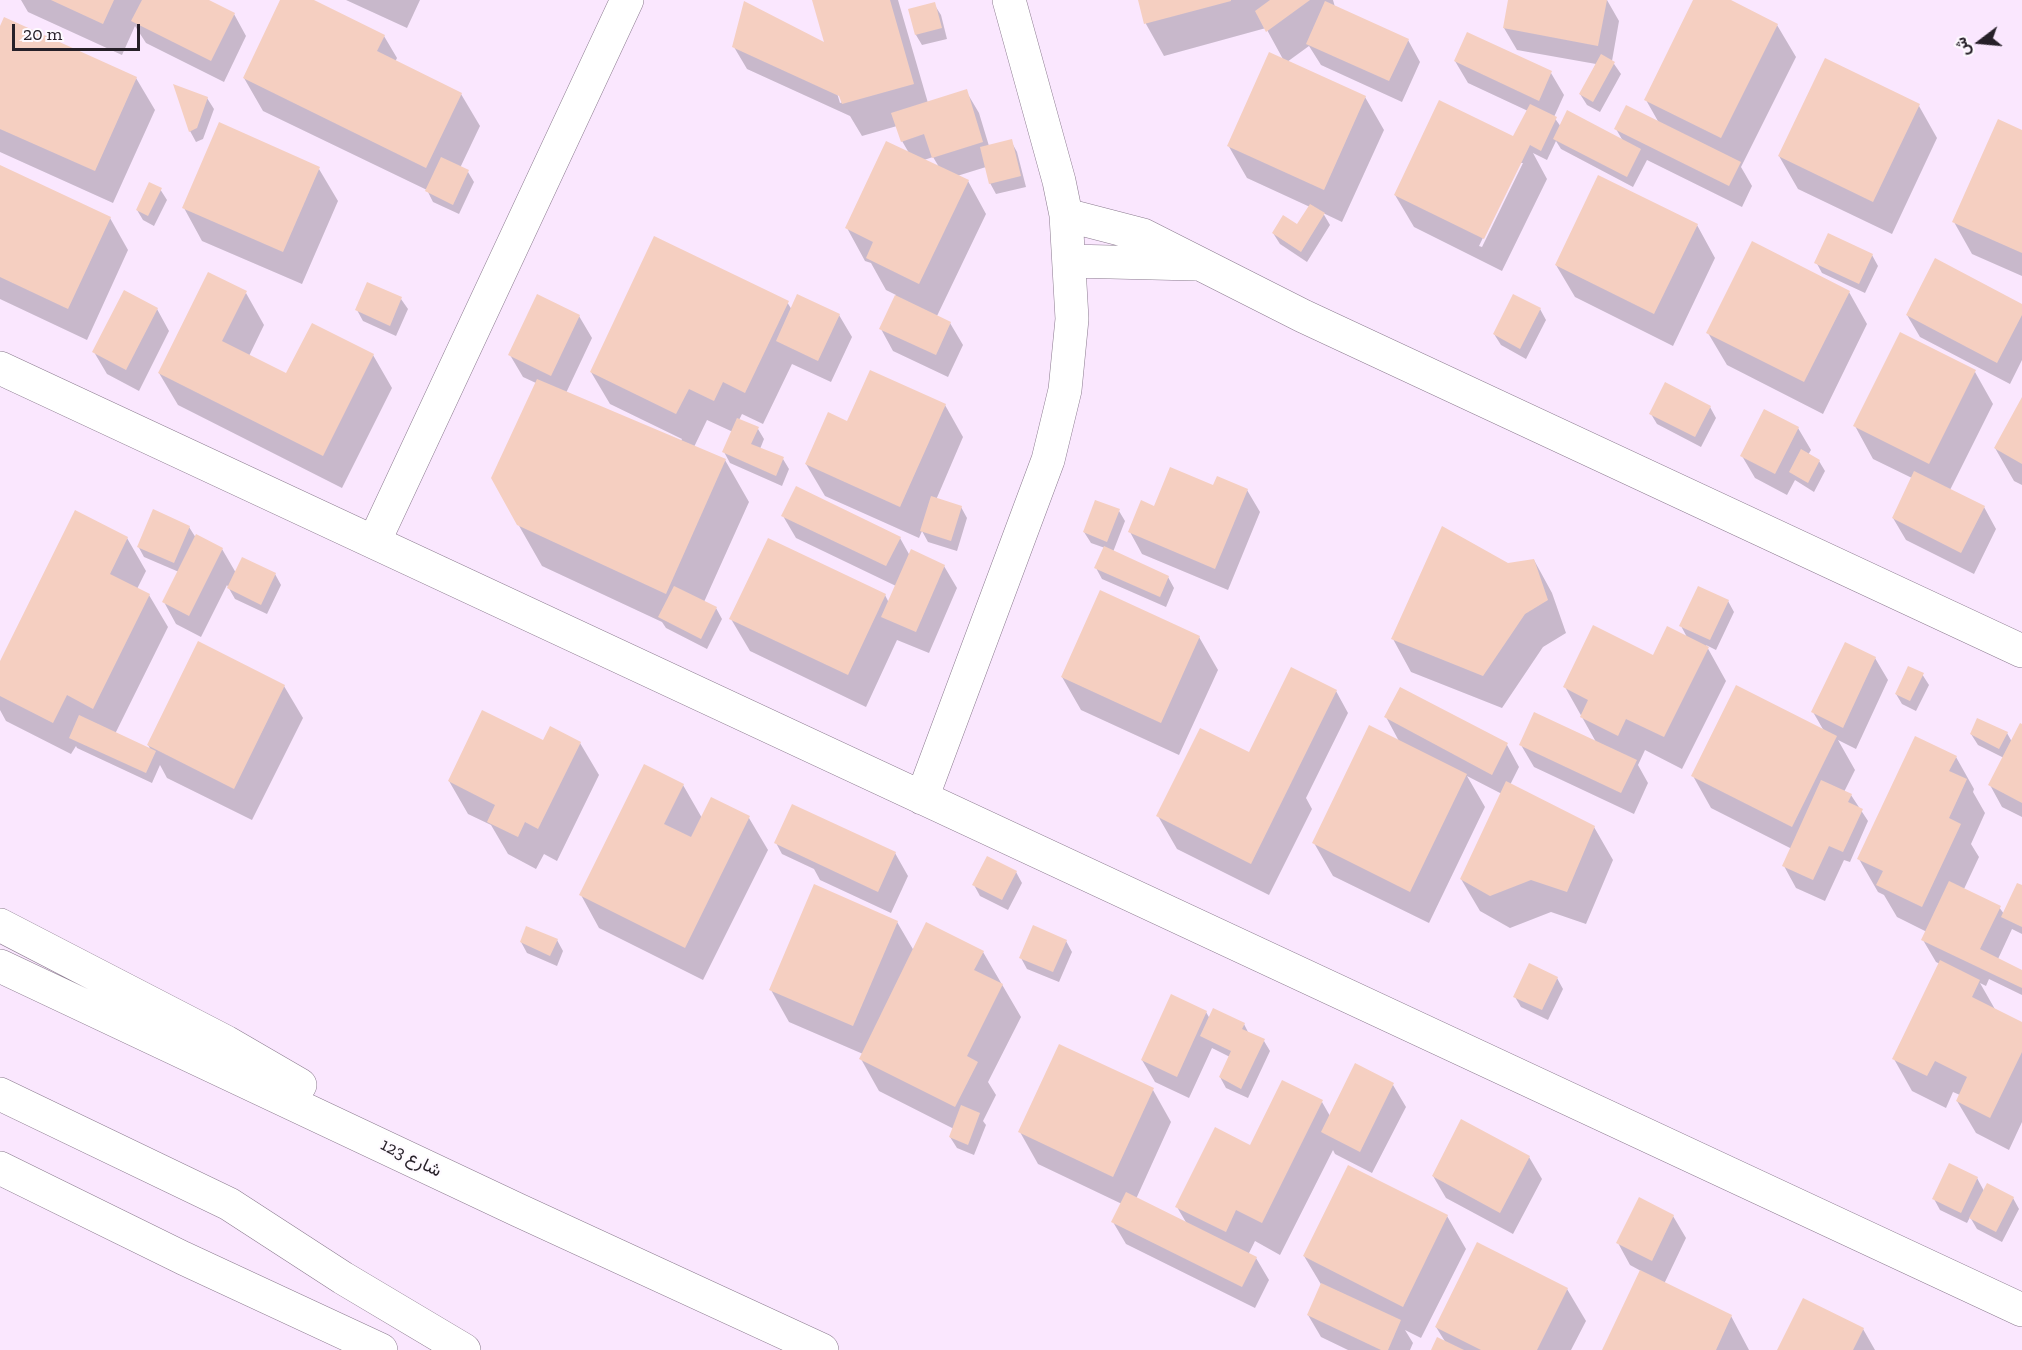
<!DOCTYPE html>
<html>
<head>
<meta charset="utf-8">
<style>
	body { margin:0 }
	#map { position:relative; width:2022px; height:1350px; overflow:hidden; background:#fae7fe; font-family:"Zilla Slab",Vazirmatn,serif }
	canvas { display:block }
	.north { position:absolute; left:1950px; top:12px; width:60px; height:60px; -webkit-text-stroke:4px #fefaff; paint-order:stroke; rotate:254deg; font-size:16px; font-weight:700; line-height:24px; text-align:center; color:#262028 }
	.north::after { content:''; display:block; margin:auto; width:21px; height:27px; background:#262028; clip-path:polygon(50% 0,100% 100%,50% 72%,0 100%) }
	.scale { position:absolute; left:12px; top:24px; width:128px; height:27px; box-sizing:border-box; border:3px solid #262028; border-top:0; padding-left:8px; font-size:18px; line-height:21px; white-space:nowrap; color:#262028; -webkit-text-stroke:4px #fefaff; paint-order:stroke }
</style>
</head>
<body>
<div id="map">
<canvas width="2022" height="1350"></canvas>
<div class="north">ش</div>
<div class="scale">20 m</div>
</div>
<script>
const context = document.querySelector('canvas').getContext('2d');
context.lineJoin = 'round';
function fillPath(path, color) { context.fillStyle = color; context.fill(path, 'evenodd'); }
function strokePath(path, color, width, dash) { context.strokeStyle = color; context.lineWidth = width; context.lineCap = dash ? 'butt' : 'round'; context.setLineDash(dash || []); context.stroke(path); }
function label(font, color, halo, rows, align = 'center') {
  context.font = font + ' "Zilla Slab",Vazirmatn,serif'; context.lineWidth = 4.5; context.setLineDash([]); context.textBaseline = 'middle'; context.strokeStyle = halo; context.fillStyle = color; for (const [text, x, y, turn = 0] of rows) {
    context.save(); context.translate(x, y); context.rotate((+turn || 0) * Math.PI / 180); context.textAlign = isNaN(turn) ? turn : align; if (halo) context.strokeText(text, 0, 0); context.fillText(text, 0, 0); context.restore();
  }
}
fillPath(new Path2D(`
	M21,0H206L234,14L246,36L224,82L146,43L135,26L122,55L28,12Z
	M282,0H310L384,36L397,58L395,62L461,94L480,126L460,168L468,172L474,182L459,214L433,202L427,190L263,111L244,78Z
	M346,0H420L407,28Z
	M813,0H898L928,103L966,91L979,113L989,146L1011,141L1017,152L1026,187L996,194L990,183L986,167L957,176L968,181L986,214L937,316L950,323L963,345L948,377L893,351L881,329L896,295L886,290L871,263L865,261L847,228L909,153L902,141L897,126L862,136L850,116L747,69L734,47L826,45ZM827,60L843,102L840,103ZM933,157L939,167L924,160Z
	M1140,0H1333L1335,7L1408,40L1420,62L1402,102L1321,65L1309,46L1287,62L1365,97L1384,130L1342,222L1323,213L1330,225L1307,262L1280,244L1273,233L1298,226L1310,207L1247,178L1228,145L1284,61L1266,28L1164,56L1146,24Z
	M1509,0H1607L1619,21L1612,61L1621,74L1600,112L1587,105L1580,94L1596,64L1517,50L1504,28Z
	M1695,0H1727L1777,25L1796,57L1741,167L1752,186L1742,207L1647,160L1633,187L1561,149L1556,141L1547,160L1533,153L1547,179L1502,271L1414,227L1395,195L1518,141L1528,111L1468,83L1455,61L1468,34L1551,73L1564,95L1554,117L1561,127L1623,141L1616,129L1659,123L1646,100ZM1519,163H1523L1482,247L1479,246Z
	M934,4L941,15L947,39L922,45L916,35L910,10Z
	M0,29L136,78L155,110L113,203L0,152Z
	M207,98L214,109L203,139L196,142L190,131Z
	M1919,106L1937,138L1892,234L1798,189L1779,156Z
	M2022,132V276L1972,254L1954,222Z
	M0,167L110,218L128,250L87,340L0,299Z
	M319,169L338,201L302,284L202,241L184,208Z
	M160,189L167,200L154,226L143,220L137,210Z
	M1697,225L1715,258L1673,346L1575,297L1556,265Z
	M1872,255L1878,266L1865,293L1822,273L1816,262Z
	M368,284L401,299L408,309L396,336L363,321L357,310Z
	M1849,292L1867,324L1823,414L1727,365L1708,333Z
	M246,293L264,325L249,356L287,375L373,355L392,388L342,488L178,405L159,373Z
	M798,296L839,315L852,337L831,382L792,364L763,424L742,414L739,420L758,429L764,439L760,449L783,459L789,469L782,486L730,463L724,452L733,432L707,420L694,447L725,460L749,502L704,602L716,608L722,619L707,649L666,628L662,622L542,566L518,524L536,383L523,377L510,355L579,316L592,338L566,393L681,441L682,439L610,404L591,372L787,302L792,310Z
	M2022,305V360L2010,384L1920,337L1907,315Z
	M157,309L169,331L139,391L107,374L94,352Z
	M1540,309L1546,320L1526,359L1501,345L1494,334Z
	M1975,372L1993,404L1950,490L1984,507L1996,529L1974,574L1906,540L1893,518L1912,478L1873,459L1855,426Z
	M2022,400V485L2014,481L1995,448Z
	M945,405L963,437L936,500L961,507L967,518L957,551L928,542L922,531L919,538L825,496L806,464L848,423Z
	M1710,407L1716,418L1701,447L1657,424L1651,414Z
	M1798,428L1811,450L1808,455L1819,461L1825,471L1814,492L1795,480L1787,495L1755,478L1742,456Z
	M1214,487L1247,490L1260,512L1228,590L1142,554L1130,532L1155,508Z
	M1119,511L1125,521L1113,552L1168,577L1174,588L1166,607L1102,579L1096,568L1105,548L1091,543L1084,532Z
	M783,516L900,538L910,556L944,566L957,588L929,653L897,640L866,707L750,651L731,619L885,595L889,603L896,586L796,538Z
	M189,527L196,538L222,549L236,573L275,574L281,585L267,614L235,599L227,585L201,637L176,624L164,602L179,572L144,557L138,546Z
	M127,538L146,571L137,589L149,595L168,627L115,734L151,750L148,745L284,686L303,718L252,820L167,778L160,765L152,783L77,748L76,746L71,754L6,721L0,710V664Z
	M1534,560L1552,593L1566,633L1543,647L1502,708L1411,672L1393,639L1507,564Z
	M1728,601L1734,612L1716,650L1706,645L1726,681L1682,769L1645,750L1638,765L1648,783L1634,814L1534,767L1521,745L1596,742L1565,687L1653,657L1688,639L1681,626Z
	M1199,637L1218,670L1179,755L1081,710L1062,677Z
	M1875,658L1888,680L1856,749L1838,740L1855,770L1844,792L1851,795L1868,821L1850,862L1844,860L1825,901L1796,888L1784,866L1792,849L1711,808L1693,776L1824,731L1813,712Z
	M1922,674L1929,685L1916,711L1902,704L1896,694Z
	M1336,691L1348,713L1306,798L1312,809L1269,895L1177,849L1158,816L1253,756Z
	M1386,717L1507,745L1519,767L1510,785L1594,827L1613,860L1586,924L1551,912L1510,928L1480,911L1461,879L1502,794L1467,776L1485,807L1429,923L1333,876L1314,843L1400,743Z
	M2022,726V817L2002,807L1990,785L2004,758L1978,745L1971,734L2007,733L2012,742Z
	M543,742L580,743L599,775L557,861L544,854L536,869L508,854L491,825L468,814L449,781Z
	M1956,757L1974,789L1973,792L1985,813L1971,844L1979,857L1964,889L1999,907L2004,914L2022,887V934L2012,929L1998,959L2022,971V995L1989,979L1986,986L1980,983L1996,1011L2022,1023V1122L2009,1150L1976,1133L1957,1101L1960,1095L1953,1092L1946,1108L1912,1091L1894,1059L1940,964L1936,962L1923,940L1927,932L1897,917L1884,895L1878,892L1859,859Z
	M683,785L702,818H749L768,850L703,980L599,928L581,895Z
	M776,843L895,853L908,876L891,913L820,880L814,869L782,854Z
	M1016,872L1022,883L1008,910L980,896L974,885Z
	M897,922L914,951L983,952L1021,1017L988,1082L996,1095L983,1121L986,1125L974,1155L957,1148L950,1137L954,1129L879,1091L861,1059L863,1054L789,1022L771,990Z
	M557,940L563,951L557,966L527,953L521,942Z
	M1066,941L1072,952L1059,982L1027,969L1021,958Z
	M1557,978L1563,989L1548,1020L1521,1007L1515,997Z
	M1206,1012L1210,1019L1244,1024L1249,1034L1264,1041L1270,1051L1248,1098L1226,1088L1220,1077L1230,1057L1212,1048L1189,1098L1155,1082L1142,1060Z
	M1393,1085L1406,1107L1372,1173L1335,1154L1333,1150L1280,1255L1255,1241L1248,1255L1256,1258L1269,1280L1255,1308L1126,1244L1113,1222L1122,1204L1038,1164L1020,1132L1153,1090L1171,1122L1136,1199L1187,1224L1177,1207L1251,1147L1322,1102L1330,1116Z
	M1529,1157L1542,1179L1513,1234L1446,1198L1433,1176Z
	M1950,1165L1977,1178L1984,1191L2013,1198L2019,1209L2002,1242L1977,1229L1970,1217L1967,1223L1940,1210L1934,1199Z
	M1639,1199L1673,1216L1686,1238L1664,1284L1731,1316L1749,1350H1604L1641,1271L1630,1265L1618,1243Z
	M1447,1216L1466,1249L1421,1338L1405,1330L1413,1343L1410,1350H1348L1321,1337L1308,1315L1322,1286L1304,1256Z
	M1567,1289L1586,1321L1571,1350H1433L1446,1343L1436,1327Z
	M1863,1329L1875,1350H1779Z`), '#0003');
fillPath(new Path2D(`
	M51,0H114L103,24Z
	M142,0H209L235,13L211,61L131,21Z
	M280,0H314L385,35L377,51L462,93L426,168L243,78Z
	M812,0H890L914,84L842,104L839,96L732,47L744,1L824,42Z
	M1138,0H1231V1L1144,24Z
	M1270,0H1310L1266,32L1255,11Z
	M1508,0H1607L1598,46L1503,28Z
	M1693,0H1731L1778,24L1721,138L1644,100Z
	M1325,1L1409,39L1389,81L1306,44Z
	M935,2L942,28L915,35L908,9Z
	M4,17L137,77L95,171L0,129V26Z
	M1467,32L1552,71L1539,101L1454,61Z
	M1269,52L1366,96L1324,190L1227,146Z
	M1601,54L1615,62L1593,102L1579,94Z
	M1825,58L1920,104L1873,202L1778,156Z
	M173,84L208,97L197,128L189,132Z
	M967,89L983,142L932,158L924,134L901,142L891,113Z
	M1439,100L1513,136L1530,104L1557,117L1541,151L1530,145L1484,239L1394,195Z
	M1626,105L1741,162L1729,186L1614,129Z
	M1567,110L1641,149L1627,177L1553,139Z
	M1998,119L2022,130V253L1952,222Z
	M219,122L320,167L283,252L182,208Z
	M1012,139L1021,176L989,184L980,147Z
	M886,141L969,180L919,284L866,258L873,242L845,228Z
	M441,157L469,170L453,205L425,191Z
	M0,165L111,217L68,309L0,277Z
	M1598,175L1698,224L1654,314L1555,265Z
	M149,182L162,188L148,216L136,210Z
	M1310,204L1325,213L1301,252L1272,233L1283,215L1297,224Z
	M1828,233L1873,254L1859,284L1814,263Z
	M654,236L789,301L745,393L723,382L714,401L689,389L676,414L590,372Z
	M1752,241L1850,291L1804,382L1706,333Z
	M1935,258L2022,304V315L1997,363L1906,315Z
	M208,272L247,291L222,341L286,373L312,323L374,354L323,456L158,373Z
	M367,282L402,297L390,326L355,310Z
	M124,290L158,308L126,370L92,352Z
	M537,294L580,315L551,376L508,355Z
	M797,294L840,314L818,361L776,341Z
	M1513,294L1541,308L1520,349L1493,334Z
	M895,295L951,322L936,355L879,329Z
	M1900,332L1976,370L1929,464L1853,426Z
	M870,370L946,404L900,507L805,464L828,412L847,421Z
	M537,379L726,459L666,594L517,525L491,478Z
	M1665,382L1711,406L1695,437L1649,414Z
	M2022,397V464L1994,448Z
	M1764,409L1799,427L1775,474L1740,456Z
	M737,418L759,427L751,444L784,457L776,476L722,452Z
	M1801,449L1820,460L1808,483L1789,472Z
	M1170,467L1213,485L1217,476L1248,489L1215,569L1128,532L1141,500L1154,506Z
	M1914,471L1985,506L1961,553L1892,518Z
	M796,486L901,537L886,566L781,516Z
	M931,496L962,506L951,541L920,531Z
	M1095,500L1120,509L1107,542L1083,532Z
	M153,509L190,526L174,563L137,547Z
	M75,510L128,537L110,574L150,594L93,709L67,695L53,723L0,696V661Z
	M1442,526L1508,563L1534,559L1548,600L1525,614L1483,676L1391,639Z
	M196,534L223,548L189,616L162,602Z
	M768,538L886,594L848,675L729,619Z
	M1104,546L1169,576L1160,597L1094,568Z
	M911,549L945,565L916,632L881,617Z
	M242,557L276,573L261,605L227,588Z
	M674,586L717,607L701,639L658,617Z
	M1698,586L1729,600L1710,640L1679,626Z
	M1100,590L1200,636L1161,723L1061,677Z
	M1593,625L1653,655L1667,626L1709,647L1664,737L1626,719L1618,736L1580,717L1588,700L1563,687Z
	M198,641L285,685L234,789L147,745Z
	M1845,642L1876,657L1843,728L1811,712Z
	M1908,666L1924,673L1910,701L1895,694Z
	M1291,667L1337,690L1251,864L1156,816L1200,728L1249,752Z
	M1736,685L1837,736L1792,827L1691,776Z
	M1400,687L1508,743L1492,775L1384,717Z
	M482,710L543,740L550,726L581,742L538,829L525,822L518,837L487,822L495,805L448,781Z
	M1534,712L1637,760L1621,793L1519,745Z
	M79,715L156,751L146,773L69,738Z
	M1977,718L2008,732L1999,749L1970,734Z
	M2020,723L2022,724V803L1988,785Z
	M1369,725L1467,774L1410,892L1312,843Z
	M1915,736L1957,756L1949,771L1967,779L1949,818L1961,824L1922,907L1876,885L1883,871L1857,859Z
	M644,764L684,784L664,824L691,837L711,797L750,816L685,948L579,895Z
	M1821,780L1852,794L1848,802L1863,809L1843,852L1829,846L1813,880L1782,866Z
	M1506,781L1595,826L1567,892L1531,880L1490,896L1460,879Z
	M792,804L896,852L878,892L774,843Z
	M987,856L1017,871L1002,900L972,885Z
	M1949,881L2001,906L1980,949L2022,970V988L1921,940Z
	M2017,883L2022,885V927L2001,917Z
	M814,884L898,921L853,1026L769,990Z
	M926,922L984,951L974,970L1003,984L967,1056L978,1062L955,1107L859,1059Z
	M1033,925L1067,940L1053,972L1019,958Z
	M526,926L558,939L550,956L520,942Z
	M1940,960L1980,980L1972,997L2022,1022V1052L1990,1118L1956,1101L1967,1077L1935,1061L1927,1076L1892,1059Z
	M1529,963L1558,977L1542,1010L1513,997Z
	M1171,994L1207,1011L1177,1077L1141,1060Z
	M1213,1008L1245,1023L1242,1029L1265,1039L1241,1089L1219,1077L1231,1051L1200,1036Z
	M1059,1044L1154,1088L1113,1177L1018,1132Z
	M1355,1063L1394,1083L1360,1152L1321,1132Z
	M1282,1080L1323,1100L1262,1223L1236,1210L1226,1232L1175,1207L1215,1127L1250,1145Z
	M961,1105L980,1113L968,1145L949,1137Z
	M1461,1119L1530,1156L1500,1213L1432,1176Z
	M1949,1163L1978,1177L1961,1213L1932,1199Z
	M1348,1165L1448,1215L1403,1307L1303,1256Z
	M1987,1183L2014,1197L1996,1232L1969,1218Z
	M1126,1192L1257,1257L1242,1287L1111,1222Z
	M1639,1197L1674,1215L1652,1261L1616,1243Z
	M1477,1242L1568,1288L1537,1350H1481L1435,1327Z
	M1640,1270L1732,1315L1716,1350H1602Z
	M1321,1283L1401,1320L1388,1350H1381L1307,1315Z
	M1803,1298L1864,1328L1853,1350H1777Z
	M1437,1337L1464,1350H1431Z`), '#f5cfc1');
const street = new Path2D(`
	M1066,215L1143,235L1303,316L2022,651
	M1069,261L1194,264
	M0,368L2022,1310
	M374,542L627,0
	M922,798L1048,460L1065,390L1072,319L1066,215L1059,181L1009,0`);
const secondary = new Path2D(`
	M0,925L226,1042L300,1085
	M0,966L518,1210L822,1350
	M0,1094L229,1204L343,1278L464,1350
	M0,1168L183,1258L381,1350`);
strokePath(street, '#8b7b8f', 34);
strokePath(secondary, '#8b7b8f', 34);
strokePath(street, '#fff', 33);
strokePath(secondary, '#fff', 33);
label('18px', '#262028', '#fefaff', [
	["شارع 123",411,1158,26]
]);
</script>
</body>
</html>
